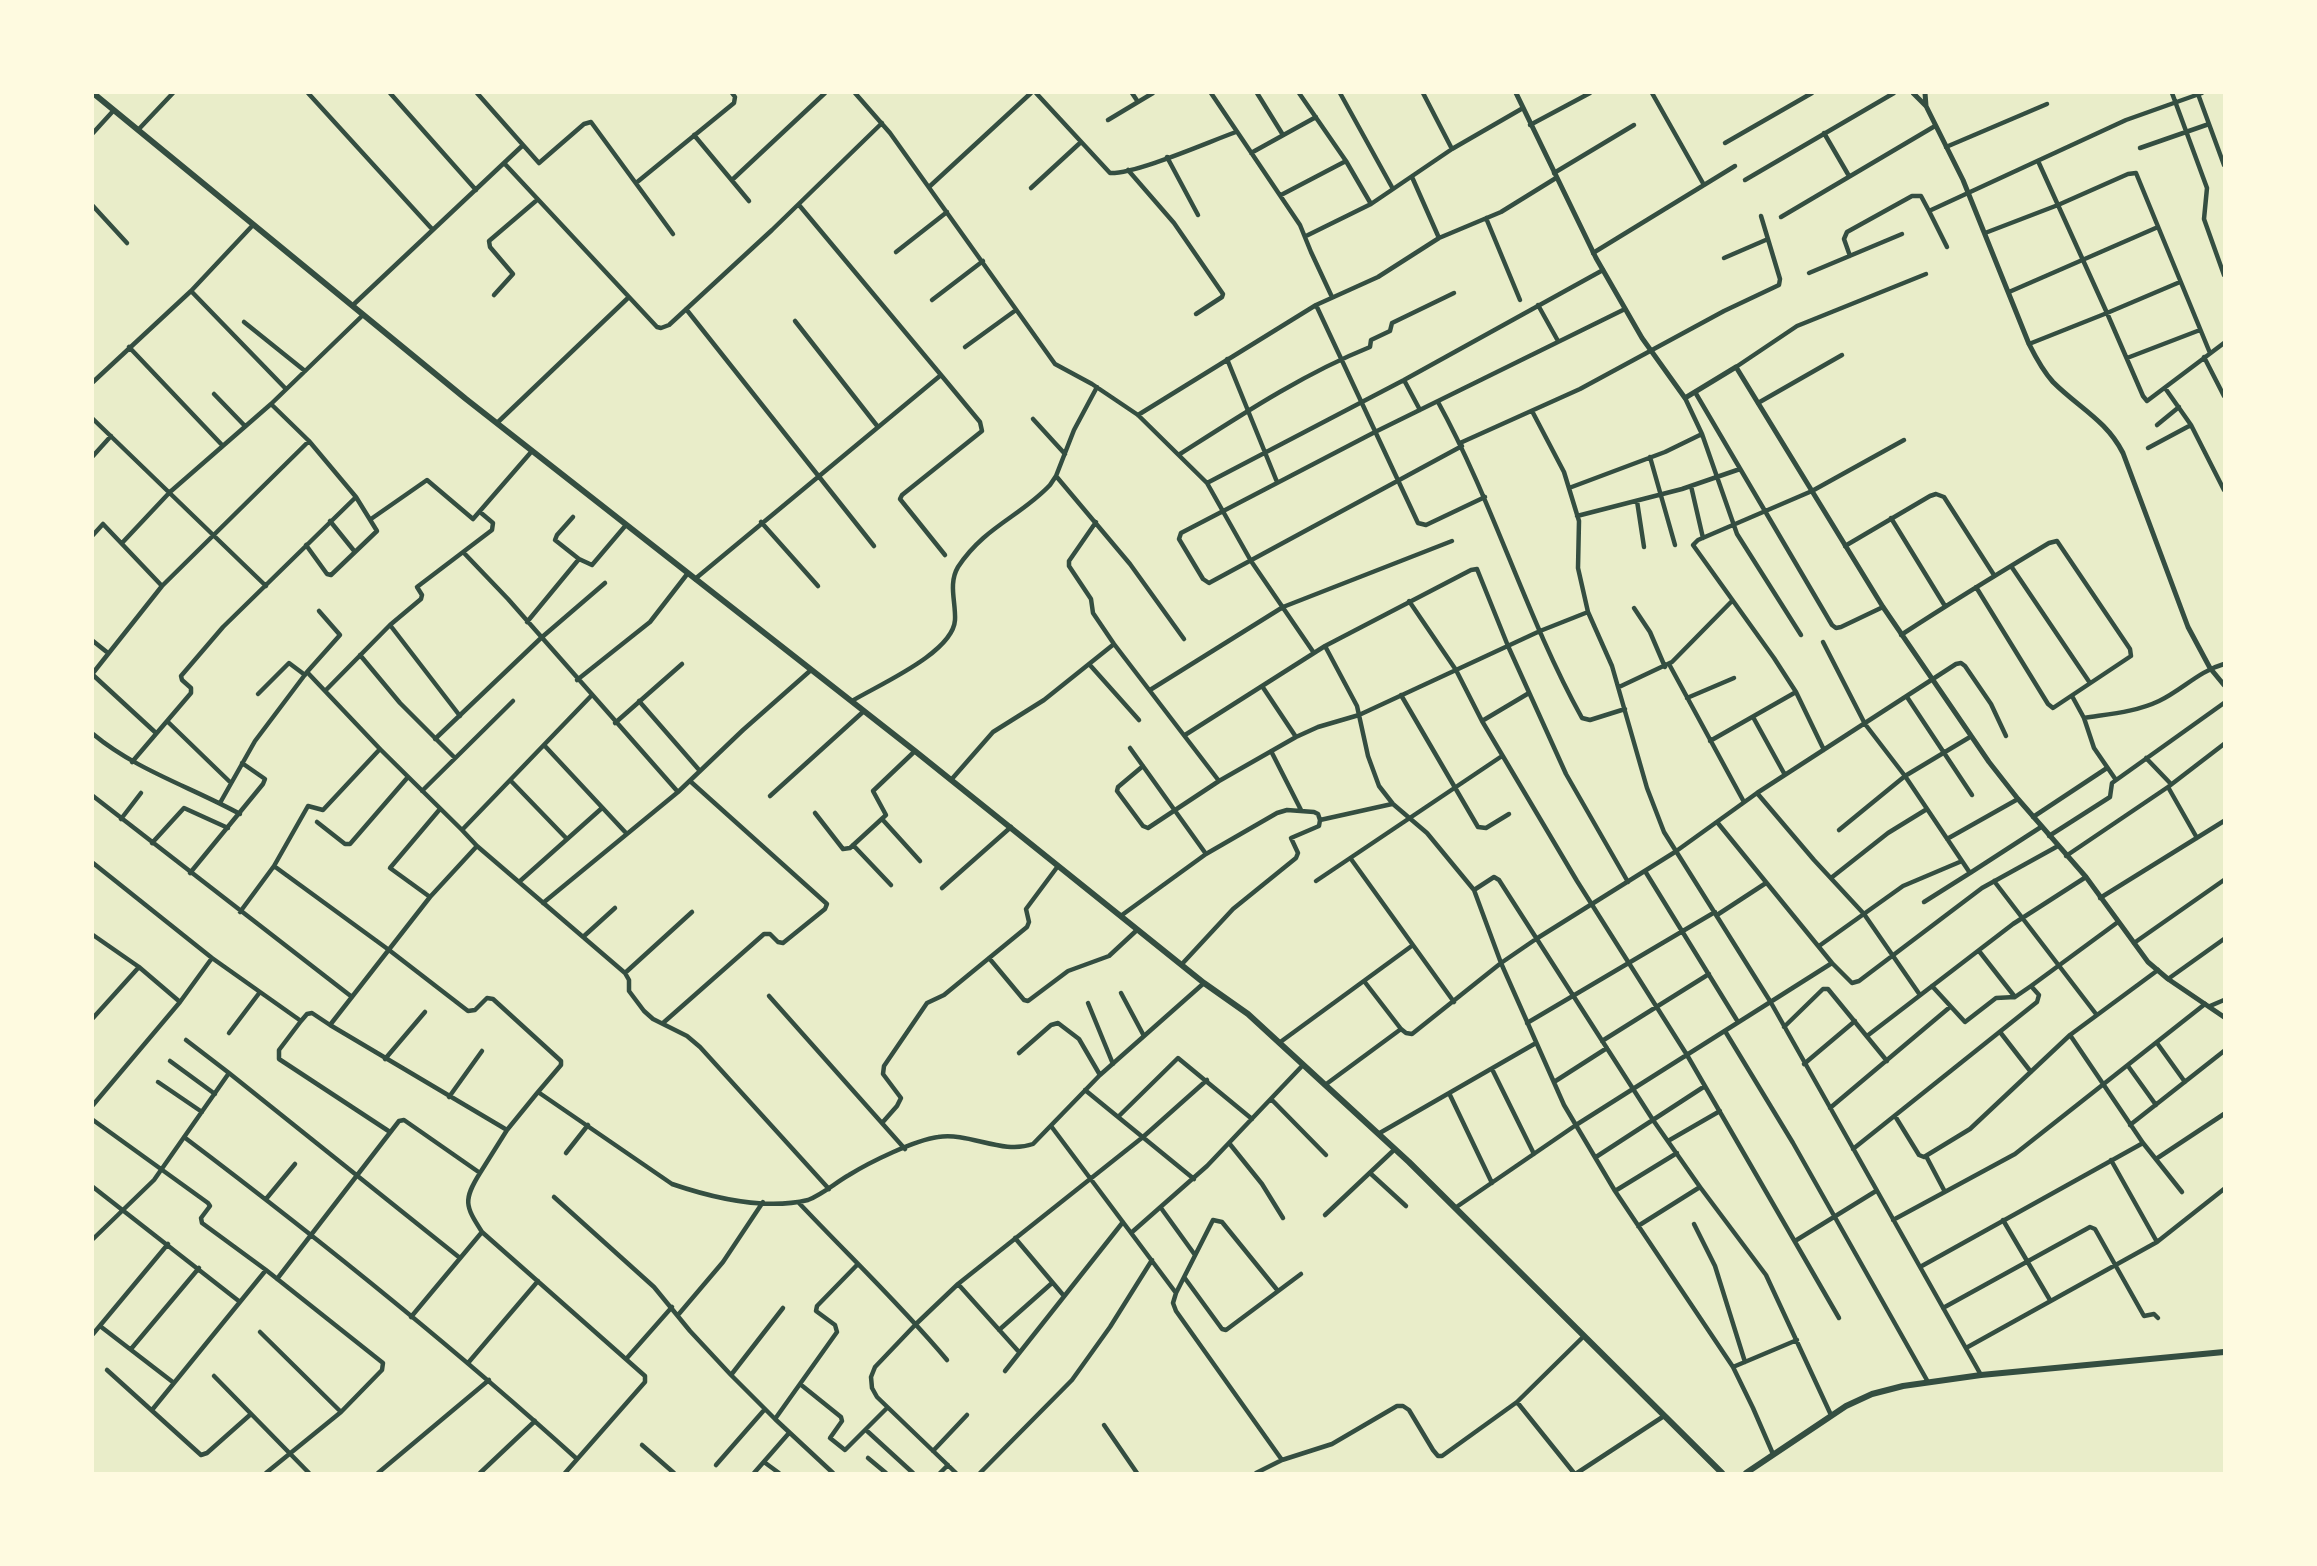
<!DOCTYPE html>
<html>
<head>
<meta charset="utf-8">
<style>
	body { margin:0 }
	#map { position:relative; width:2317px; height:1566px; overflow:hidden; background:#e9edc9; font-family:Rubik,sans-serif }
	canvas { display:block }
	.frame { position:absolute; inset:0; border:94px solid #fefae0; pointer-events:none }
</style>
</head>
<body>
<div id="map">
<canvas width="2317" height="1566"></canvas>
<div class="frame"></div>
</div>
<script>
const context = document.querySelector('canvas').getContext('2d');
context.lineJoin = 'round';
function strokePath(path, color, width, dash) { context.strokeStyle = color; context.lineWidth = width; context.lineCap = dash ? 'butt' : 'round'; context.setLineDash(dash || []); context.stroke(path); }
strokePath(new Path2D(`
	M308,93L432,229
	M390,93L476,190
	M477,93L539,163L584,124L591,122L673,234
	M855,93L890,133L1055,364L1092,384L1138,415L1207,483L1251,561L1314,653
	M1036,93L1110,173C1136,174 1208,142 1236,132
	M1132,93L1138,102
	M1211,93L1300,225L1311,252L1332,297
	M1257,93L1283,135
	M1299,93L1346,161L1371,204
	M1340,93L1393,189
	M1423,93L1452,149
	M2172,93L2207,188L2204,219L2224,275
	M2198,94L2224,165
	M1108,120L1153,93
	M1530,125L1590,93
	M138,130L173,93
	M93,133L114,110
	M1824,133L1849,176
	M694,135L749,201
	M1725,143L1812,93
	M1946,147L2047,104
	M2140,148L2209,124
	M1251,153L1316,117
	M1167,157L1198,215
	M2038,161L2107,313L2180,282
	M504,163L657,327L661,328L669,325L772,230L882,123
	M1128,170L1174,223L1223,294L1222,297L1196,314
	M1554,173L1634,125
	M1412,177L1439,238
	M732,180L825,93
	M1745,180L1894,93
	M636,183L734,103L735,97L732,93
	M1704,185L1735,166
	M929,187L1031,93
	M1031,188L1081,142
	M1281,195L1346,161
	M93,206L127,243
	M1929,211L1947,247
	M1781,217L1935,126
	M1486,218L1520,300
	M1985,233L2058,205L2128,174L2136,173L2210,353
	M1306,236L1371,204L1452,149L1523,108
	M896,252L947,212
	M1593,253L1704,185L1652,93
	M1850,256L1844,239L1847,232L1912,196H1921L1929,211L2126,120L2202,93
	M1724,258L1768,239
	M1809,273L1902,234
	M191,291L286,389
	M2009,292L2158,227
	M494,295L513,274L490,247L489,241L537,200
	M932,300L983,261
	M353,305L522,146
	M1316,305L1418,523L1426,525L1485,497
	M1538,305L1558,341
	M686,309L874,546
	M795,321L878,427
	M244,322L305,371
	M2029,344L2107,313L2143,396L2147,401L2224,343
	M129,347L222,445
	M965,347L1016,310
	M2204,357L2224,396
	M2127,358L2200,330
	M1227,359L1277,482
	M1736,367L1797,326L1926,274
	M941,375L980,422L982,431L902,495L900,499L945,555
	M1404,380L1420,410
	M93,382L191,291L253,225
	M2165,388L2191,425L2224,490
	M1695,392L1832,625L1836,628L1841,627L1883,607
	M214,394L244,425
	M1685,398L1702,434L1737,534L1801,635
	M1438,402C1494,504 1526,617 1582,718L1590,720L1625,709
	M1758,403L1842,355
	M1532,411L1564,472L1579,521L1578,568L1588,612
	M1138,415L1316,305L1378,277L1439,238L1501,212L1556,178
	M93,419L266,586
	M1033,419L1065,454
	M497,423L629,297
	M2157,425L2179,407
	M1460,443L1580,389L1724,311L1779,285L1780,279L1761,216
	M1462,446L1209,583L1203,579L1179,539L1181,533L1375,432L1625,309
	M2148,448L2191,425
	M1180,454C1241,415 1303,374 1370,347L1371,340L1390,331L1392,323L1454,293
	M93,456L111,436
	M1650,457L1675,545
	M1056,476L1130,564L1184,639
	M1207,483L1404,380L1603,270
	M1691,486L1703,538
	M1569,488L1665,452L1702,434
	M1637,501L1644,547
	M1577,516L1682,489L1740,469
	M573,517L557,535L555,540L579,559
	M1891,518L1945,606
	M371,519L427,480L473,519L532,451
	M330,521L355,552
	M761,522L818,586
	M1096,522L1069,561V566L1091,599L1093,613L1114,644L1219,781
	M93,535L103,524L162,586
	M122,543L170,492L271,404
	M306,545L327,574L331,575L377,531L356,497L309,441
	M1845,546L1930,496L1936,494L1944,497L1994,575
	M464,553L508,599L678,792
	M2011,566L2090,683
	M695,579L941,375L799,205
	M1409,601L1456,670L1482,721L1577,881L1687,1055L1839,1318
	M1634,608L1650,632L1665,667
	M527,622L579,559L592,565L626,525
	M390,625L460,716
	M1901,635C1950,603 1999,573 2049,543L2057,541L2130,649L2131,656L2053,708L2048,704L1976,587
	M93,641L108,653
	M1823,642L1865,724L1905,776L1962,861
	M1325,646L1357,706L1368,756L1379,786L1393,804L1427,833L1474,890L1501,963L1564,1105L1615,1191L1733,1367L1753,1408L1773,1454
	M360,655L400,703L455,758
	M1089,664L1139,720
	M1669,664L1744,802
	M307,672L380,749L462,830
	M93,673L162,586L309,441L271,404L363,315
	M93,675L156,733
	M577,680L650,622L688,573
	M1262,686L1296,737
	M1619,687L1672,662L1732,601
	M1150,690L1283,607L1452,541
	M325,691L390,625L421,599L422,595L417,587L492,530L493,523L480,512
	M258,694L289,663L305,675
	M1401,695L1478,827L1486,828L1509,814
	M2072,696L2084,718L2094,748L2116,780
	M1907,697L1972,795
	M1687,698L1734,678
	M639,701L700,771
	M852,701C878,685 953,653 955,620C956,602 948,584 958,567C984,527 1021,516 1050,485L1056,476L1074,430L1097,387
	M1753,717L1785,775
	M2084,718C2109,714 2136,712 2159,701C2182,690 2199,671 2224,664
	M167,721L231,783
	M1482,721L1529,693
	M615,723L682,664
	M93,734C136,770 191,787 240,814
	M1185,735L1325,646L1471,570L1477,569L1508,646L1566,774L1628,882
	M435,739L541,638L605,583
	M1710,741L1796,692
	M544,745L626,833
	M1130,748L1206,854
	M1824,750L1796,692L1774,658L1693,545L1698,540L1812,491L1904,440
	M1271,751L1301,810
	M2146,758L2171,784
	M132,762L191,693V688L182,680L181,676L223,627L356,497
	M1143,766L1118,787L1117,791L1143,826L1148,828L1219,781L1296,737L1318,727L1359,715L1540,631L1588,612L1612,666L1647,788L1664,832L1770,1001L1981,1375
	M951,780L993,732L1044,700L1114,644
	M511,781L567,839
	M2168,787L2197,838
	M422,791L513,701
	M1757,793L1814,860L1864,914L1920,995
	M93,796L352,997
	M770,796L864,711
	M220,803L255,741L307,672L340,635L319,611
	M815,813L843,849L850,848L886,815L873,791L915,751
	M2033,817L2107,768
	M121,819L141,793
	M882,819L920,861
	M317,822L345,844H350L408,777
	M1839,830L1905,776L1970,737
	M2049,836L2110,797L2112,783L2224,703
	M1947,839L2018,799
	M152,843L184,808L228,828
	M853,845L891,885
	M477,846L625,973L629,980V991L644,1011L653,1019L687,1036L700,1047L829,1189
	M2066,856L2168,787L2224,744
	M1351,859L1454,1002
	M93,863L212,958
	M274,866L389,950L468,1011L475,1010L487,998L493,999L561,1061V1065L538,1092
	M1645,871L1738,1022
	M190,873L263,784L265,779L242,763
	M1831,878L1888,833L1927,809
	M1316,881L1502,756
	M1994,881L2096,1014
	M519,882L602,808
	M942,888L1011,827
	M1474,890L1494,877L1499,880L1653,1120L1700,1187L1766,1275L1831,1415
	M430,897L390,868L440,809
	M2100,898L2224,821
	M1924,902L1970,873
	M543,903L678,792L743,730L811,670
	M240,912L274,866L308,806L323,810L380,749
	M1122,915L1206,854L1277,813L1287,810L1314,812L1318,814L1320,820L1392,804
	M1717,915L1766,883
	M93,935L139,967L180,1002L212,958L301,1021L307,1014L312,1013L330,1025
	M583,937L615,908
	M2134,943L2224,880
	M1819,946L1903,886L1962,861L1970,873L2041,827
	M1979,951L2015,997
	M989,958L1024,1000L1028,1001L1068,971L1109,956L1137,930
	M1832,963L1852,983L1859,981L1982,888L2058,846
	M1182,964L1233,909L1296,858L1298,853L1291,838L1319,826L1320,820
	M2158,970L2070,1035L2143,1143L2182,1192
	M625,973L692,912
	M2168,979L2224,939
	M1364,981L1401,1029L1406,1033L1412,1034L1501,963L1536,939L1675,852L1757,793L1956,664L1961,663L1965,666L1991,704L2006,736
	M1932,986L1965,1022L1996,998L2015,997L2031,986
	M1121,993L1144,1036
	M769,996L905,1149
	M1088,1003L1113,1064
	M2210,1006L2224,1000
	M93,1018L139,967
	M301,1021L279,1050V1059L390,1132
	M663,1023L764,934H770L778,942L783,943L825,909L827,904L690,781
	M1527,1023L1715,912
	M1784,1027L1823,989H1828L1887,1061
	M1725,1031L1793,1143L1928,1382
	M2000,1032L2031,1072
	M229,1033L260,992
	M1867,1036L2013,924L2086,877
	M186,1040L229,1073
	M1602,1041L1709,974
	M1279,1043L1413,945
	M2157,1043L2185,1082
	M1019,1053L1051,1025L1058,1023L1079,1039L1100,1075
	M385,1059L425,1012
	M170,1061L215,1094
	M1804,1064L1855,1021
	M2128,1066L2156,1105
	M1492,1069L1534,1154
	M158,1082L202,1112
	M1554,1082L1607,1048
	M1325,1085L1401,1029
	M1085,1090L1194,1179
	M1449,1093L1492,1183
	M449,1097L482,1051
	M1271,1099L1326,1155
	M93,1105L180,1002
	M1830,1108L1950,1007
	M1895,1116L1919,1155L1924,1157L1970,1129L2070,1035
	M1118,1117L1178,1058L1252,1119
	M93,1120L208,1203L210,1206L201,1218L202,1223L266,1270L383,1363L382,1370L341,1412L266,1473
	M882,1123L897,1106L901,1098L883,1074L884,1066L927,1003L944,995L1027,927L1029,922L1026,909L1058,866
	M2130,1125L2224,1051
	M1051,1126L1176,1293
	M507,1130L330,1025L430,897L477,846L462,830L591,696
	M1378,1134L1536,1043
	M184,1137C319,1239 451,1345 577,1459
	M1668,1141L1720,1111
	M1229,1143L1262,1184L1283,1218
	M1853,1149L2037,1002L2039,995L2031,986L2118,922
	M566,1153L588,1125
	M1926,1156L1945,1192
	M1596,1157L1705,1086
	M2156,1159L2224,1114
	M2111,1160L2157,1242
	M480,1173L507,1130L538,1092L672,1184C713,1198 766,1210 808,1200C823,1194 835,1183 849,1175C870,1162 915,1140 938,1137C970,1132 1002,1155 1033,1144L1100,1075L1204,983
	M1370,1173L1406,1206
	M93,1187L240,1302
	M1615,1191L1677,1153
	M554,1197L654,1287L690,1331L731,1375L775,1419L833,1473
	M266,1199L295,1164
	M799,1203C848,1255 901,1305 947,1360
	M1161,1208L1195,1255
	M1455,1208L1576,1125L1832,963L1717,822
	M1325,1215L1395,1149
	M1893,1220L2015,1154L2205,1004
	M2003,1220L2050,1300
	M1694,1224L1715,1266L1745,1362
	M1638,1226L1700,1187
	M1131,1233L1207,1166L1303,1065
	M1015,1238L1064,1296
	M93,1239L154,1180L229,1073L460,1258
	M1795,1241L1876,1191
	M1920,1267L2143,1143
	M1184,1277L1222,1329L1226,1330L1301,1274
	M277,1279L399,1121L404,1120L480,1173C463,1200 465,1206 482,1232L645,1376V1382L565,1473
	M958,1284L1019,1352
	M1278,1291L1222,1222L1213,1220L1176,1293L1173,1303L1176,1311L1282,1460
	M1943,1308L2090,1227L2095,1229L2144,1316L2154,1314L2158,1318
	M678,1315L723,1262L763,1202
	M411,1317L482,1232
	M100,1326L174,1383
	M999,1330L1052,1283
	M260,1332L341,1412
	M93,1334L168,1244
	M1966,1348L2157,1242L2224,1189
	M131,1349L199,1268
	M627,1358L672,1307
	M468,1363L538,1281
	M1733,1367L1797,1340
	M107,1370L201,1455L207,1453L251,1414
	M1005,1371L1123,1222
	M731,1375L783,1308
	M214,1376L309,1473
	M800,1384L841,1417L842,1421L830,1438L845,1450L887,1408
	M1517,1402L1574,1473
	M152,1410L266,1270
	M775,1419L837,1332L835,1325L816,1311L817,1306L857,1265
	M1104,1425L1137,1473
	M866,1430L913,1473
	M642,1445L674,1473
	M933,1451L967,1415
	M868,1458L886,1473
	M764,1462L779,1473
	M716,1465L765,1409
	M378,1473L489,1380
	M480,1473L535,1421
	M754,1473L789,1433
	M940,1473L948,1465
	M956,1473L877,1397L872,1388L871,1377L875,1367L916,1324L958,1284L1143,1137L1207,1080
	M980,1473L1072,1380L1110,1327L1152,1260
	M1256,1473L1282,1460L1332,1444L1397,1406H1403L1409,1410L1433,1450L1438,1456H1442L1517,1402L1584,1336
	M1577,1473L1664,1416`), '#344e41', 4.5);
strokePath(new Path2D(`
	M1516,93L1596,258L1642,338L1685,398L1736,367L1883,607L1989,762L2018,799L2086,877L2148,962L2168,979L2224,1017
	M1913,93L1926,106L1963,180L2029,344C2036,358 2043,371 2053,382C2079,408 2106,420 2123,453L2188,627L2210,668L2224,685
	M1925,93L1926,106`), '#344e41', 5);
strokePath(new Path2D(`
	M93,93L466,399L915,751L1204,983L1248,1014L1409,1162L1722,1473
	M1746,1473L1846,1406L1872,1394L1903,1386L1981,1375L2224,1352`), '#344e41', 6);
</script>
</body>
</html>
